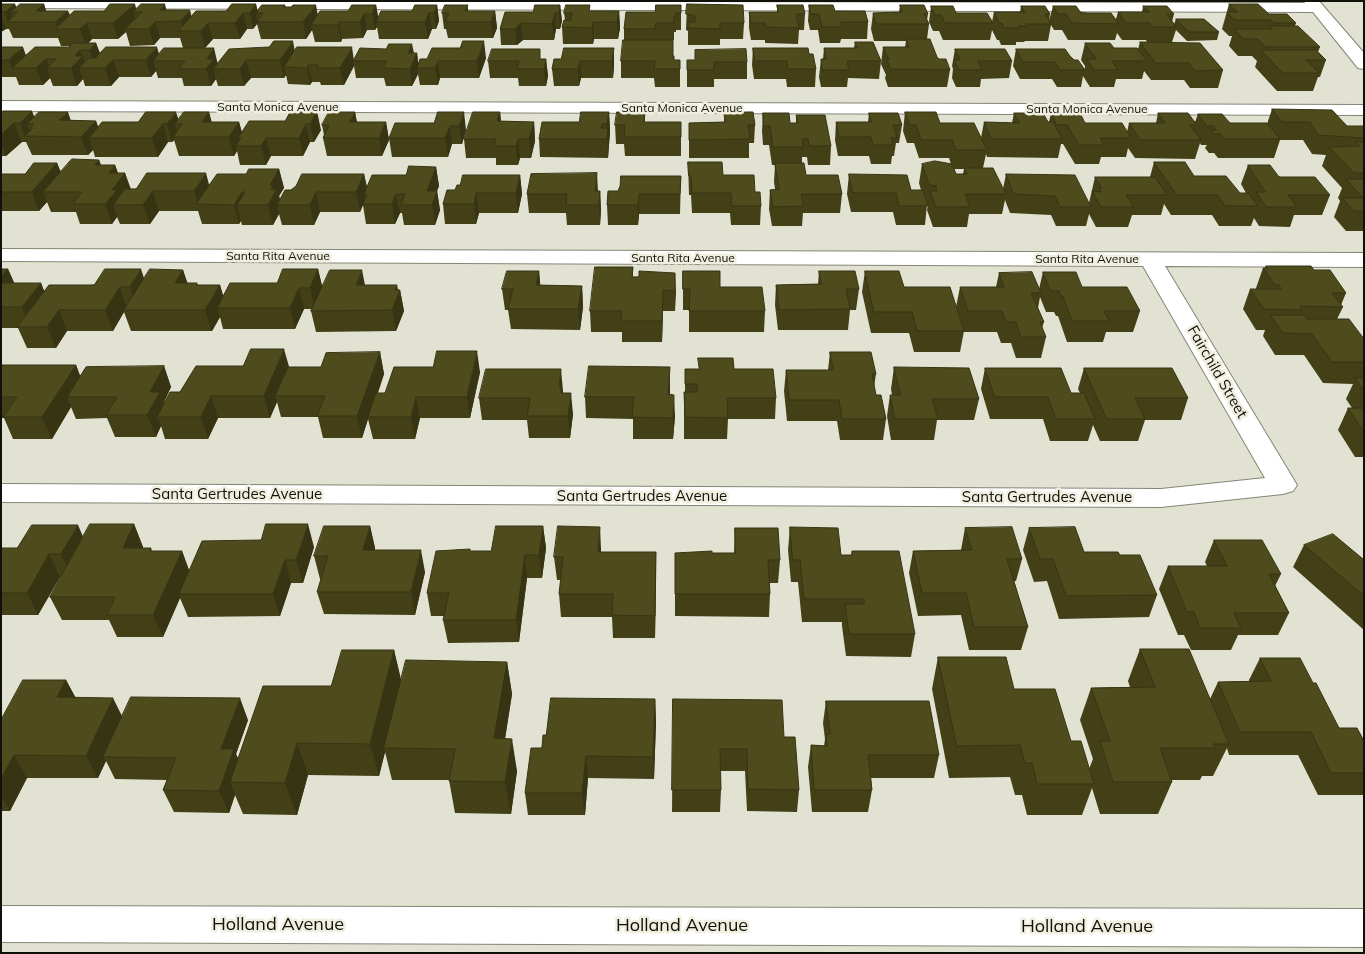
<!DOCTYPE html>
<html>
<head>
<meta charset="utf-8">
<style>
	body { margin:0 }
	#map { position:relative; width:1365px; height:954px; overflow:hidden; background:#e2e2d2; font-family:Mulish,sans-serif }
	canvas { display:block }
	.frame { position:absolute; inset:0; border:2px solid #11110c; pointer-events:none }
</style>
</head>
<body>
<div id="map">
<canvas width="1365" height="954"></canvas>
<div class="frame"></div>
</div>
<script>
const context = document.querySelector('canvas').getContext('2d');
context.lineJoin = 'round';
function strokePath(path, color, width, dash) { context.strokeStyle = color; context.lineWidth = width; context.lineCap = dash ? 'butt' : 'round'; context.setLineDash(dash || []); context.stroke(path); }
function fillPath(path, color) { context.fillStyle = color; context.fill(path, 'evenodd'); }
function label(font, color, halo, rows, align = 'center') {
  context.font = font + ' Mulish,sans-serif'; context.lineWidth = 5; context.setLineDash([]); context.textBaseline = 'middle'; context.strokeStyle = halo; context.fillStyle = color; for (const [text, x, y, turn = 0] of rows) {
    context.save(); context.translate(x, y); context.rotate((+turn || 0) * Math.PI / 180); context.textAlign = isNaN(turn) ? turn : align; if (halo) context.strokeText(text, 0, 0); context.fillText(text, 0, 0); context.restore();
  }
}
const minor = new Path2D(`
	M1,1L1305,3L1304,1H1319L1364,53V69L1358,68L1313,12L1,8Z
	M1,101L1364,105V115L1,111Z
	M1,249L1364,253V267L1165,266L1297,485L1293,491L1283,494L1161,507L1,502V484L1161,489L1265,478L1143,266L1,261Z
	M1,906L1364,909V947L1,942Z`);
strokePath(minor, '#858576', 2);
fillPath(minor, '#fff');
fillPath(new Path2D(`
	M1,4H15L16,8L44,4L46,11H68L70,15L104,11L136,9L167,10L191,16L226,11L256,4L257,11L285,5L286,7L318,14L348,11L376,5L378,17L412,11L437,5L439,21L436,29H432L428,39H379L377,27L375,30H367L363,38L342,39L341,42H315L312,30L306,39H261L257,24L253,29H247L240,39H213L205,48L217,63L295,50L354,60L417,53L418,64L420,59L486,58L479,78H440L438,85H420L418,74L412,86H386L384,78H356L354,66L344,85H321L320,82H312L310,85L288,84L286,75L284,78H251L244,86H218L216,79L211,86H184L182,78H158L156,71L151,77H119L111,86H85L83,79L77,86H53L50,78L43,85H19L16,77H1V47L26,55L69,47L70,46H61L58,38H13L9,29H6L1,32ZM126,32L130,46L154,45L160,38H180L183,48L159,54L100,53L96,43H88L92,39H118Z
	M687,4L744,23L743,39H720V45H688V31L686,30Z
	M1229,4L1269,14L1296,23L1295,26L1320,47L1318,52L1326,60L1320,77H1318L1313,91H1277L1255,67L1257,61L1252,56H1238L1229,46L1232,36H1229L1222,29Z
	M468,5V11H495L497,28L493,38H448L446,29H444L442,13Z
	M560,5L562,21L560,29H556L554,40H523L517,45H501L500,29L533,12Z
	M681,5V30H676V32H674V40H656L673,56L674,60H680V87H655L654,78H621V61L624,40V29L655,12Z
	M777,5L805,14L804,30H799L798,44L765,43V40H751L749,28V12H777Z
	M809,5L835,11L868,22L867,39H841L840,43H820L818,30H810L808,21Z
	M900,5L928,14L927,20L929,24L927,39L937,57L950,70L947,87H888L885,78L886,75L881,64L883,47H905L906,41H874L871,29L873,13L899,12Z
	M931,6L992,22L994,12H1020L1021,6L1050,14L1049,21L1053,6L1116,19L1118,12H1142L1143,6L1174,14L1172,22L1174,24L1176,19L1219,32L1217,40L1187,41L1176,30L1172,42L1223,70L1218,88H1190L1184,80H1151L1144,71L1142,79H1116L1114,87H1090L1083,76L1081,87H1057L1052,79H1020L1013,66L1016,49L1070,56L1085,69V66L1081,60L1085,43L1114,48L1138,49L1140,42H1147L1146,40H1122L1117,33L1115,40H1068L1062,30H1054L1051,25L1048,41H1025L1024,42H1016V45H1001L999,40H997L992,30L990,40H943L939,31H933L929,22Z
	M590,11H619L620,28L618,39H594L593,44H563L562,27L565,20L564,13Z
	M855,42L881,61L879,79L848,78L847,87H821L819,77L821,59H823L824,48H854Z
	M614,48V66L613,78H581L579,86H554L552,69L561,59Z
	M753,48L809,54L816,69L815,87H787L786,79H754L752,65Z
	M955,49L1012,61L1009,78L981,79L980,87H956L952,78L953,69L952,66Z
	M546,59L548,76L546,86H519L518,78H490L488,61Z
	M687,60L747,62V79H714V87H687Z
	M1272,109L1347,126H1364V231H1346L1334,217L1340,201L1338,198L1342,188L1322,166L1326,155L1312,154L1303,140H1280L1274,158H1218L1214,153H1209L1205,148L1207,145H1201L1200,143L1195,159L1135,158L1128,148L1126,157H1101L1099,164H1075L1063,144H1061L1058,158L987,157L986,154L983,168L1003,189L1006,174L1089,203L1095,177H1150L1154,162L1240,193H1246L1241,184L1248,165L1330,195L1322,215H1294L1290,227L1259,226L1254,218L1251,226H1219L1212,215H1171L1164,204L1161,215H1132L1128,227H1096L1089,214L1086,226H1056L1051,215L1010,213L1005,200L1002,214H969L967,227H933L927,210L928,205H927L925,225H896L893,212H851L847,194L849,174L911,190H921L919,183L922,164H951L949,158H919L914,143H907L903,131L905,112L940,123L981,138L984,122L1012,123L1014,113L1048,122H1049L1051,113L1085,123L1127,132L1129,123H1156L1158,113L1195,122L1198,114L1230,123L1267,124ZM954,169H964L963,174H956Z
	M291,111L321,130L314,142H310L303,156H271L266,165H240L237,151L234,156H179L174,140L172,142H168L158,157H95L93,150L88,155H32L26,142H22L6,156H1V113L71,120L96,121L98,127L138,122L178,120L209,112L211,122H239L242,133L285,121Z
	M355,112L357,122H386L389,140L382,156H327L323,138L324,135L322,125Z
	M438,112L466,130L462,144H452L448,157H392L389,138L434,123Z
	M500,112L501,121L534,122L535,141L531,158H520L518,165H496V158H466L464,139Z
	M609,112L610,131L608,158L540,157L539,139L579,122Z
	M724,112L755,125L754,143H749V158H689V123L724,122Z
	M645,113V122H681V156H625L624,144H616L615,125Z
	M763,113L790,123H796V115L831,146L830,165H808L807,157H802V163L806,175L842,194L840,213H803L802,226H772L769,209L770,190L775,189L774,182L775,165H772L769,145H763L762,131Z
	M869,113L902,125L899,143H896L894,156H892L891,164H871L869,156H838L835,140L836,122H868Z
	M99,160L101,165H115L118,173H125L130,189L209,185L246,174L279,169L284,188L279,196L280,199L291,190L364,174L367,187L436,167L439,186L437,191L440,210L435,225H404L402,213H400L395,224H366L363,205L360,212H320L314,225H282L279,214L273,225H242L241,221L239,224H202L198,211H159L150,224H120L117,217L112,224H80L76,212H51L47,202L39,211H1V174H25L57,163L61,172Z
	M688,162L723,175L755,192L761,206L760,225H731L730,213H692L691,195H689Z
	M520,175L522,194L518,213H479L476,224H445L443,204L460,185Z
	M681,176L680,214H639L638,225H608L607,205L618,191Z
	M600,191L601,210L600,225H567L566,213H529L527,194Z
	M1266,266L1314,270L1346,293L1341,305L1343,307L1337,319L1364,339V457H1355L1338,430L1348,408H1352L1346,399L1353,384L1323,383L1304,355H1275L1263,336L1265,330H1256L1243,309L1250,289H1256V288L1263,268H1265Z
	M633,267V277L675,273V311H663L662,342H622V332H591L590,311Z
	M1,269H8L14,283H41L44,291L145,278L183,270L187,283H197L198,285H220L223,296L277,283L318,269L322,286L365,285L400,290L404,311L396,331L316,332L311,311L312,309H304L295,329H223L220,317L212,331H131L124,312L113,331H67L56,348H27L18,328H1Z
	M539,271L540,285L582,286L583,307L580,330L511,329L508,310H505L502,289Z
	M683,271L720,287L765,311L764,332H689V310H683Z
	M819,271L859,289L856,310H850L848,330H778L775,305L776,285L818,284Z
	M865,271L904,287L964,331L960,352H914L909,333H871L862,292Z
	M1043,272L1082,287L1140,311L1133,332H1106L1103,342H1067L1058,316H1056L1054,312H1046L1040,297L1038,308L1044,322L1042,328L1046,337L1041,358H1016L1011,343H1001L997,332H964L956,307L960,287H996L999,273L1039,289Z
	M380,352L384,374L378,393H385L480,372L470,418H420L415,439H373L368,419L362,438H323L318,417H281L277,402L270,418H218L208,439H165L161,426L156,437H115L107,418L76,419L71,407L52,439H13L4,418H1V365H76L80,376L164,366L171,387L164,402V404L180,392L289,367H321Z
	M830,352L876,374L874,387L876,395L886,419L883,440H840L837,421H787L784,391L786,370H828Z
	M894,367L979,399L974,420H937L934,440H891L887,416L890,395H892L891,389Z
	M985,368L1071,393H1080L1078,389L1084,368L1188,398L1181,420H1145L1138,441H1100L1093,425L1088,441H1050L1043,419H990L981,389Z
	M685,369H734L776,398L775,419H728L727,439H684V392H685Z
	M670,388V395L675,416L673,439H633V419L586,418L585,397Z
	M563,391V393L573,414L570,438H529L527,420H482L479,398Z
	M134,524L143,547V548H151L152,551H182L189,570L314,547L303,583H291L280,616L188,617L180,598L163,637H117L109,620H62L50,597L61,577H60L38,615H1V548H17L83,537Z
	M370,526L375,548V550L425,572L415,615L324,614L317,592L321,579H320L314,556Z
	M543,526L546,548L542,578H527L519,642L448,643L443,620L444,616H431L427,593L470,549V551H491Z
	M790,527L841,555H851L852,551L915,634L911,657L846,656L842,626V622H802L798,582H791L788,550Z
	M735,528L780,560L778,583H770V594L769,617L675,616V553H734Z
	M965,528L1022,559L1016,581H1014L1028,627L1021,650H969L961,615L918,616L909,573L913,551L961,550Z
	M1029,528L1084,552L1120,555L1157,595L1149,617L1059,619L1047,581L1034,582L1023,550Z
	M1214,540L1281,574L1275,586L1289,613L1278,635H1238L1231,650H1191L1184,635H1178L1159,589L1168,566H1207L1205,562Z
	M1304,545L1363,559L1364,558V630L1293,567Z
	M601,549V552H656V575L655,638H613L612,617H561L559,594L561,580H557L554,557Z
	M1140,649L1210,699L1218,682L1249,681V680L1260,658L1313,683L1339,728L1364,741V795H1318L1298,755H1229L1227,748L1213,776H1202L1200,780H1171L1172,782L1158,814H1100L1092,788L1082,815H1027L1022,795H1015L1010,777L949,778L932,689L938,657L1014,689L1071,741L1089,769L1093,759L1080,720L1091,688L1130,687L1128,681Z
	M394,650L401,679L507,662L512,694L505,739L517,771L511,814L455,813L449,780H392L385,752L379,776L308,775L297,815L243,814L235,795L229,813L174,812L163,790L167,780L115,779L106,761L98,778H27L10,811H1V720L66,680L75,697L122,717L248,720L236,754L238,758L331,686Z
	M655,699L656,722L654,779L588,778L585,815H528L525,793L546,735Z
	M673,699L784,737L799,790L797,812L747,811L745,771H720L721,790L720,812H672Z
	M826,701L939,755L934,778H871L872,790L868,812H812L808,767L811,745L824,746L825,739L823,723Z`), '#434018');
fillPath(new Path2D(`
	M15,4L18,12H11L14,22H8L5,12Z
	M44,4L49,20L36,11Z
	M135,4L137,12H133L137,23L125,29L126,32L118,39L113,23Z
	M165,4L169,21L160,10Z
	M256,4L258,13H256L258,22H257V24L253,29L250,13Z
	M316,5L319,21L311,25L312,30L306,39L303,22Z
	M376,5L379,21L376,22L377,27L375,30L372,14Z
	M437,5L439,21L436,29L434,13Z
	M560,5L562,21L560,29L559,13Z
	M190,10L194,27L183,31L181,21Z
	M68,11L73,27L58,29L56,22Z
	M495,11L497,28L493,38L491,22Z
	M619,11L620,28L618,39L617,22Z
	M243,13L247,29L240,39L235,23Z
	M429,13L432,29L428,39L425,22Z
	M555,13L556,29L554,40L552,24Z
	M364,14L367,30L363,38L360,22Z
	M1,16L6,29L1,32Z
	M155,22L160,38L154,45L149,29Z
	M339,22L342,39L341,42L338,25Z
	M593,22L594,39L593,44L592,28Z
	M87,23L92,39L86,46L80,29Z
	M208,23L213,39L205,48L201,31Z
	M521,23L523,40L517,45L515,29Z
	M293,41L296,58L284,67L286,75L284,78L280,60Z
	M484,41L486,58L479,78L477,61Z
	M96,43L102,60L95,67L90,50Z
	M412,44L415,58L417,53L419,68H417L418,74L412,86L408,53Z
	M23,47L29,64L12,68L15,77L9,60Z
	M157,47L161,61H153L156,71L151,77L146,60Z
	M352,47L354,61H353L354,66L344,85L340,68Z
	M214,48L218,65L213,69L216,79L211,86L206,69L207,59Z
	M614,48V66L613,78L612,61Z
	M80,50L82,57L83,56L87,68H79L83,79L77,86L71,68L75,56Z
	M46,59L49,68H47L50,78L43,85L36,68Z
	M546,59L548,76L546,86L544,69Z
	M113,60L119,77L111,86L105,68Z
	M246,60L251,78L244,86L240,69Z
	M438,61L440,78L438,85L435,68Z
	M580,61L581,78L579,86L578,69Z
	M308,65L312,82L310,85L307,68Z
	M32,111L39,129L34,124H27L32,136H25L20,123Z
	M317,111L321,130L314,142L310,124Z
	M68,112L74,130L59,120Z
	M176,112L180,124H175L178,134L173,137L174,140L172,142L167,124Z
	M209,112L214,130L202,122Z
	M355,112L358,130L350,122Z
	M464,112L466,130L462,144L459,126Z
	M500,112L502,130L497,121Z
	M609,112L610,131L608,158L607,124Z
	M96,121L102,138H89L93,150L88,155L81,137Z
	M239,122L244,140L241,138H238L240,146H236L237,151L234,156L229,137Z
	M386,122L389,140L382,156L379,138Z
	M534,122L535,141L531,158L529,139Z
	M14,123L22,142L6,156L1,144V135Z
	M163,124L168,142L158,157L152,138Z
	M306,124L310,142L303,156L299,138Z
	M450,126L452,144L448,157L445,138Z
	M266,138L271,156L266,165L261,146Z
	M518,139L520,158L518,165L516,146Z
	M99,160L106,179L95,165Z
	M57,163L64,182L43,192L47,202L39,211L32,192Z
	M115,165L120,179L125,173L132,192L113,205L117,217L112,224L105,204L109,173Z
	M436,167L439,186L436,193L437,191L440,210L435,225L432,205L427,191Z
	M279,169L284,188L279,196L281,205H277L279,214L273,225L268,205L270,185Z
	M206,173L211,192L198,204L194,191Z
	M597,173L598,192L595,191Z
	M364,174L368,193L364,194L365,200L363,204V205L360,212L356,192Z
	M520,175L522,194L518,213L516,193Z
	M153,191L159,211L150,224L143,205Z
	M600,191L601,210L600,225L599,205Z
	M242,192L245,205H237L241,221L239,224L234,205Z
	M316,192L320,212L314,225L310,205Z
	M476,193L479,213L476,224L474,204Z
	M396,194L400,213L395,224L392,204Z
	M639,194V214L638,225V205Z
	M8,269L17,289L1,294V277Z
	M141,269L148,290L137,308L130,287Z
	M318,269L323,290L315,309L310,288Z
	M183,270L190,290L175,283Z
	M362,270L366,290L356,285Z
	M539,271L541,292L536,285Z
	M675,273L676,293L675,311Z
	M41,283L49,303L30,327L22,307Z
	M220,285L226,305L217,308L220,317L212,331L205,310Z
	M397,285L399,294L400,290L404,311L396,331L392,310L395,290Z
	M582,286L583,307L580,330L578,309Z
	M120,287L127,308L124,310V312L113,331L105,310Z
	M299,288L304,309L295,329L290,308Z
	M663,290V311L662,342V321Z
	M59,310L67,331L56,348L47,327Z
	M284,349L290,370L275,396L277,402L270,418L264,396Z
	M477,351L480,372L470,418L467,397Z
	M380,352L384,374L369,417H368V419L362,438L357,416Z
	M76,365L84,386L67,397L71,407L52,439L42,417Z
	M164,366L171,387L164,402L168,413L157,417L161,426L156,437L147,415L150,392Z
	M670,367V388L669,416L668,394Z
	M561,369L563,391L562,397L559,387Z
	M571,393L573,414L570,438L568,416Z
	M674,395L675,416L673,439V418Z
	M211,396L218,418L208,439L201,417Z
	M416,397L420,418L415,439L411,417Z
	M134,524L143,547L133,570L123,548Z
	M308,524L314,547L303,583L296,560Z
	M78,525L88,548L72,577L61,554Z
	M370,526L375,548L368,572L363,550Z
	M543,526L546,548L542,578L539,555Z
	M600,527L601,549L599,574L598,552Z
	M421,550L425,572L415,615L411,592Z
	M182,551L190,573L179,594L180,598L163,637L153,615Z
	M656,552V575L655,638V616Z
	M49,554L60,577L38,615L27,593Z
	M525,555L527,578L519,642L516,620Z
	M285,560L291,583L280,616L273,594Z
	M394,650L401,682L384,748L385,752L379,776L370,744Z
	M507,662L512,694L500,770L494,738Z
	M66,680L78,702L57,697Z
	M113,698L124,720L103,757L106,761L98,778L86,756Z
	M240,698L248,720L236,754L243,771L230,782L235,795L229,813L219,791L221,749Z
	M655,699L656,722L654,779L653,757Z
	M512,739L517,771L511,814L505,782Z
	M297,743L308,775L297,815L285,783Z
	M14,755L27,778L10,811L1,797V779Z
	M586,756L588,778L585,815L582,793Z`), '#373414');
const building = new Path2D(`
	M1,4H15L5,12H1Z
	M20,4H44L36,11H68L56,22H7L18,12H11Z
	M110,4H135L113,23H87L80,29H55L74,11H104Z
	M141,4H165L160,10H190L181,21L155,22L149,29H125L142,12H133Z
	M232,4H256L250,13H243L235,23H208L201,31H178L196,11H226Z
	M687,4L743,5L744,23H720V29L688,28V22H695V16L686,14Z
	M1229,4H1258L1269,14H1287L1296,23H1274L1271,20H1234L1227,12H1237Z
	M262,5H285L283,7H291L293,5H316L303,22H257L263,13H256Z
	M352,5H376L372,14H364L360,22H339L338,25H311L320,11H348Z
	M415,5H437L434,13H429L425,22H376L381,11H412Z
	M445,5H468L465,11H495L491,22H445L449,13H442Z
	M535,5H560L559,13H555L552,24L521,23L515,29H500L505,12H533Z
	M566,5H590L589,11H619L617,22H593L592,28L562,27L564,20H571L572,13H564Z
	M656,5H681V13H676V16H674V23H656L655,29H624L626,12H655Z
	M777,5H803L805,14H796L799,28L766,27L765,23H751L749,12H778Z
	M809,5H833L835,11H865L868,22H841L842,27H822L819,14H811Z
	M900,5H924L928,14H924L929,24H876L873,13L902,12Z
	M931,6H953L956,13H987L993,23H945L941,15H935Z
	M1021,6H1045L1050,14H1045L1051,24H1026L1027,26H1018L1019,28H1004L1002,23H999L994,12H1025Z
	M1053,6H1076L1081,13H1111L1119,24L1072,23L1066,14H1058Z
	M1143,6H1167L1174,14H1167L1176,27H1153L1150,23H1126L1118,12H1149Z
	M1176,19H1204L1219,32H1189Z
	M1269,26H1298L1320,47H1265L1258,39H1243L1234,29H1272Z
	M906,39H930L937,57L939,59H946L950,70L890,69L887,60H889L883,47H909Z
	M623,40H673V56H674V60H680V69H654L655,61H621Z
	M274,41H293L280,60H246L240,69H213L229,49L269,47Z
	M463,41H484L477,61H438L435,68H417L420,59H427L432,48H460Z
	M855,42H873L881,61H847L849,70H822L821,59H826L824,48H857Z
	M1140,42L1200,43L1223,70L1195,71L1189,63H1156Z
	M72,43H96L90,50H80L75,56H83L71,68H47L56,59H46L36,68H12L35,47H69Z
	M1085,43H1110L1114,48H1137L1147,61H1112L1118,70H1094L1087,59H1096Z
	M389,44H412L408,53H417L410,69L383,68L387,61H353L360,48L386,49Z
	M1,47H23L9,60H1Z
	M106,47H157L146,60H113L105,68H79L89,58H95Z
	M297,47H352L340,68H317L319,65H308L307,68L284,67Z
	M164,48H214L207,59H214L206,69H179L185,61H153Z
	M564,48H614L612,61H580L578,69H552L554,59H561Z
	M753,48H808L809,54H813L816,69H788L787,61H755Z
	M492,49H540V59H546L544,69H517L519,61H488Z
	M746,49L747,62H714V70H687V60H695V50Z
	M955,49H1005L1012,61H978L982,70H959L954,60H960Z
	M1016,49H1065L1070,56L1074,60H1078L1085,70H1060L1055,62H1023Z
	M1261,50H1316L1326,60H1306L1319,73H1283Z
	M1272,109L1332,110L1347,126H1364V138L1318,135L1310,122H1282Z
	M3,111H32L20,123H14L1,135V113Z
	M291,111H317L310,124H306L299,138H266L261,146H236L241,138H238L249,121H285Z
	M39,112H68L59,120L96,121L81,137L25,136L33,128H30L34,124H27Z
	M146,112H176L167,124H163L152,138H89L102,122H138Z
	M184,112H209L202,122H239L229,137H173L182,124H175Z
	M329,112H355L350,122H386L379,138H323L329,125H322Z
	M438,112H464L459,126H450L445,138H389L395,123H434Z
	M473,112H500L497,121L534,122L529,139H518L516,146H494L496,139H464Z
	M581,112H609L607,124H602L601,128H608L607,139H539L542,122H579Z
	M617,112L645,113L644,122H681V137H624L625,125H615Z
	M724,112H753L755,125H748L750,139L689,140V123L725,122Z
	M905,112H936L940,123H974L987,150H956L952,140H921L916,125H910Z
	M763,113H789L790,123H798L796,115H825L831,146H809L808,139H802L803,147H773L770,126H764Z
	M869,113H898L902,125H893L897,138H891L893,145H873L871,137H839L836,122H871Z
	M1014,113H1043L1048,122H1053L1062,139H991L984,122L1019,123Z
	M1051,113H1080L1085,123H1122L1131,138H1100L1104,145H1079L1067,125H1057Z
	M1158,113H1188L1197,125H1190L1201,140H1140L1129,123H1165Z
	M1198,114H1222L1230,123H1267L1280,139H1224L1220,134H1215L1211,130H1216L1214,126H1207Z
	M1356,142H1364V173H1354L1329,147L1359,146Z
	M72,159L99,160L95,165H115L109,173H125L112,190H117L105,204H73L82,192H43Z
	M935,161L952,164L956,174H967L964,168H993L1006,194H965L970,207H936L930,191H937L935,186H937L929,185L922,164Z
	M688,162H722L723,175H754L755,192H760L761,206H732L731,193H692L691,176H689Z
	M1154,162H1185L1194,176H1226L1240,193H1248L1258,206H1225L1218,195H1177Z
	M34,163H57L32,192H1V174H25Z
	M775,163H804L806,175H838L842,194H801L804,206L773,207L770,190L779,189Z
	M1248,165H1270L1279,177H1315L1330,195H1288L1297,207H1266L1256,192H1265Z
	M409,166L436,167L427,191H437L432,205H401L405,194H396L392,204H363L367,194H364L372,175H406Z
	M249,169H279L270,185H273L271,189H277L268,205H237L245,192H242L234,205L196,204L217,174H246Z
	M147,173H206L194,191H153L143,205H113L125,189H136Z
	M597,173L595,191H600L599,205H566L567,194H527L531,174Z
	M302,174H364L356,192H316L310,205H277L285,190H291L296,186Z
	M849,174L907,175L911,190H923L928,206H899L896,193H853Z
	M1006,174L1075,175L1091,207H1060L1055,196L1014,194Z
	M463,175H520L516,193H476L474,204H443L447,190H455L457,185H460Z
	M621,176H681L680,194H639L638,205H607L608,191H618L620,186Z
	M1095,177H1155L1167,195H1126L1134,207H1101L1092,191L1101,192L1099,188H1101Z
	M1346,179H1364V211H1354L1342,198H1363Z
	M1266,266H1311L1314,270H1330L1346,293H1332L1343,307L1300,306L1302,310L1264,309L1250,289H1281L1279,285H1275L1263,268H1267Z
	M595,267H633L632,277H639V271L675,273V291L663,290L662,321H621L622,311H590Z
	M1,269H8L1,277Z
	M105,269H141L130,287H120L105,310H59L47,327H17L49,285H94Z
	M150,269L183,270L175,283H197L196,285H220L205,310H124Z
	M283,269H318L310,288H299L290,308H217L230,283H277Z
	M330,270H362L356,285H397L395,290H400L392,310L311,311Z
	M507,271H539L536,285L582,286L578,309H508L513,289H502Z
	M683,271H720V287H762L765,311H689L690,289H683Z
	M819,271H855L859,289H846L850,309L779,310L776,285L821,284Z
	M865,271H899L904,287H950L964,331H917L912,312H874Z
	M1032,272L1041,293H1031L1044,322H1040L1046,337H1021L1016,322H1006L1002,311H968L960,287H1004L999,273Z
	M1043,272H1076L1082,287H1127L1140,311H1104L1109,321H1072L1063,296H1061L1059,291H1051Z
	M1,283H41L22,307H1Z
	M1271,315H1304L1307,319H1349L1364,339V362H1332L1312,334L1283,333Z
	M251,349H284L264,396H211L201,417H157L170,392H180L196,366H243Z
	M437,351H477L467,397H416L411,417H368L376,393H385L394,367H433Z
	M380,352L357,416H317L325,396H275L288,367H321L326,353Z
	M830,352H871L876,374H872L876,395H881L886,419H842L839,400H789L786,370H833Z
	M698,358H733L734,369H773L776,398H727L728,418L685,417L684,392H697V384H685V369H699Z
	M1,365H76L42,417H3L17,397H1Z
	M164,366L150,392H160L147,415H106L117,397H67L86,367Z
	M589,366L670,367L668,394L674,395L673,418L632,417L634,397H585Z
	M894,367L969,368L979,399H932L938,419H895L890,395H900Z
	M985,368H1061L1071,393H1084L1095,419H1056L1048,397H995Z
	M1084,368H1172L1188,398H1135L1145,419H1107Z
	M486,369H561L559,387L561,388V393H571L568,416H527L530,398H479Z
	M1355,378H1364V390Z
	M1348,408H1364V432Z
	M90,524H134L123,548H151L150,551H182L153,615H107L115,597H50Z
	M266,524H308L296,560H285L273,594H179L202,541L261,540Z
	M32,525H78L61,554H49L27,593H1V548H17Z
	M324,526H370L363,550H421L411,592H317L328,556H314Z
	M496,526H543L539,555H525L516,620H443L449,593H427L436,551L470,549V551H491Z
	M558,526L600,527L598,552H656L655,616L612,615L613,594H559L563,557H554Z
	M790,527L838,528L841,555H852V551H899L915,634H849L845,604H864V599H804L800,560H793Z
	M1012,527L1022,559H1007L1028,627H974L966,593H922L913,551L972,550L965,528Z
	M1075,527L1084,552H1118L1120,555H1140L1157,595L1066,596L1053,559H1040L1029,528Z
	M735,528H778L780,560H768L770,594H675V553L712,551V553H735Z
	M1333,534L1363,559L1364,558V596L1304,545Z
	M1214,540H1262L1281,574H1269L1289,613H1234L1241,628H1200L1194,612H1187L1168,566H1227Z
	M1140,649H1189L1229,744H1213L1215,748H1160L1172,782H1113L1100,741H1110L1091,688L1155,687Z
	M342,650H394L370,744L297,743L285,783L230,782L263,686H331Z
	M938,657H1006L1014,689H1055L1071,741H1081L1094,784H1037L1032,763H1025L1020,745L957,746Z
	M1260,658H1300L1313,683H1316L1339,728H1357L1364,741V773H1331L1311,732H1240L1218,682L1271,681Z
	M406,660L507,662L494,738L512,739L505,782L449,781L455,749L384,748Z
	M23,680H66L57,697L113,698L86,756L14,755L1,779V720Z
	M131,697L240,698L221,749H234L219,791L163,790L176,758L103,757Z
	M551,698L655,699L653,757L586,756L582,793H525L531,748H542L543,735H546Z
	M673,699L782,700L784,737H795L799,790L748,789L747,749H720L721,790H672Z
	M826,701H929L939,755H868L872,790H814L811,745L827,746L826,734H830Z`);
fillPath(building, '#4e4b1c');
strokePath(building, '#373414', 1);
label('12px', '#11110c', '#f0efdf', [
	["Santa Monica Avenue",278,107],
	["Santa Monica Avenue",682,108],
	["Santa Monica Avenue",1087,109],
	["Santa Rita Avenue",278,256],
	["Santa Rita Avenue",683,258],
	["Santa Rita Avenue",1087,259]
]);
label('15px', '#11110c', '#f0efdf', [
	["Fairchild Street",1217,372,60],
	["Santa Gertrudes Avenue",237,494],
	["Santa Gertrudes Avenue",642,496],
	["Santa Gertrudes Avenue",1047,497]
]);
label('18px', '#11110c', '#f0efdf', [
	["Holland Avenue",278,925],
	["Holland Avenue",682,926],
	["Holland Avenue",1087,927]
]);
</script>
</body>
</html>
